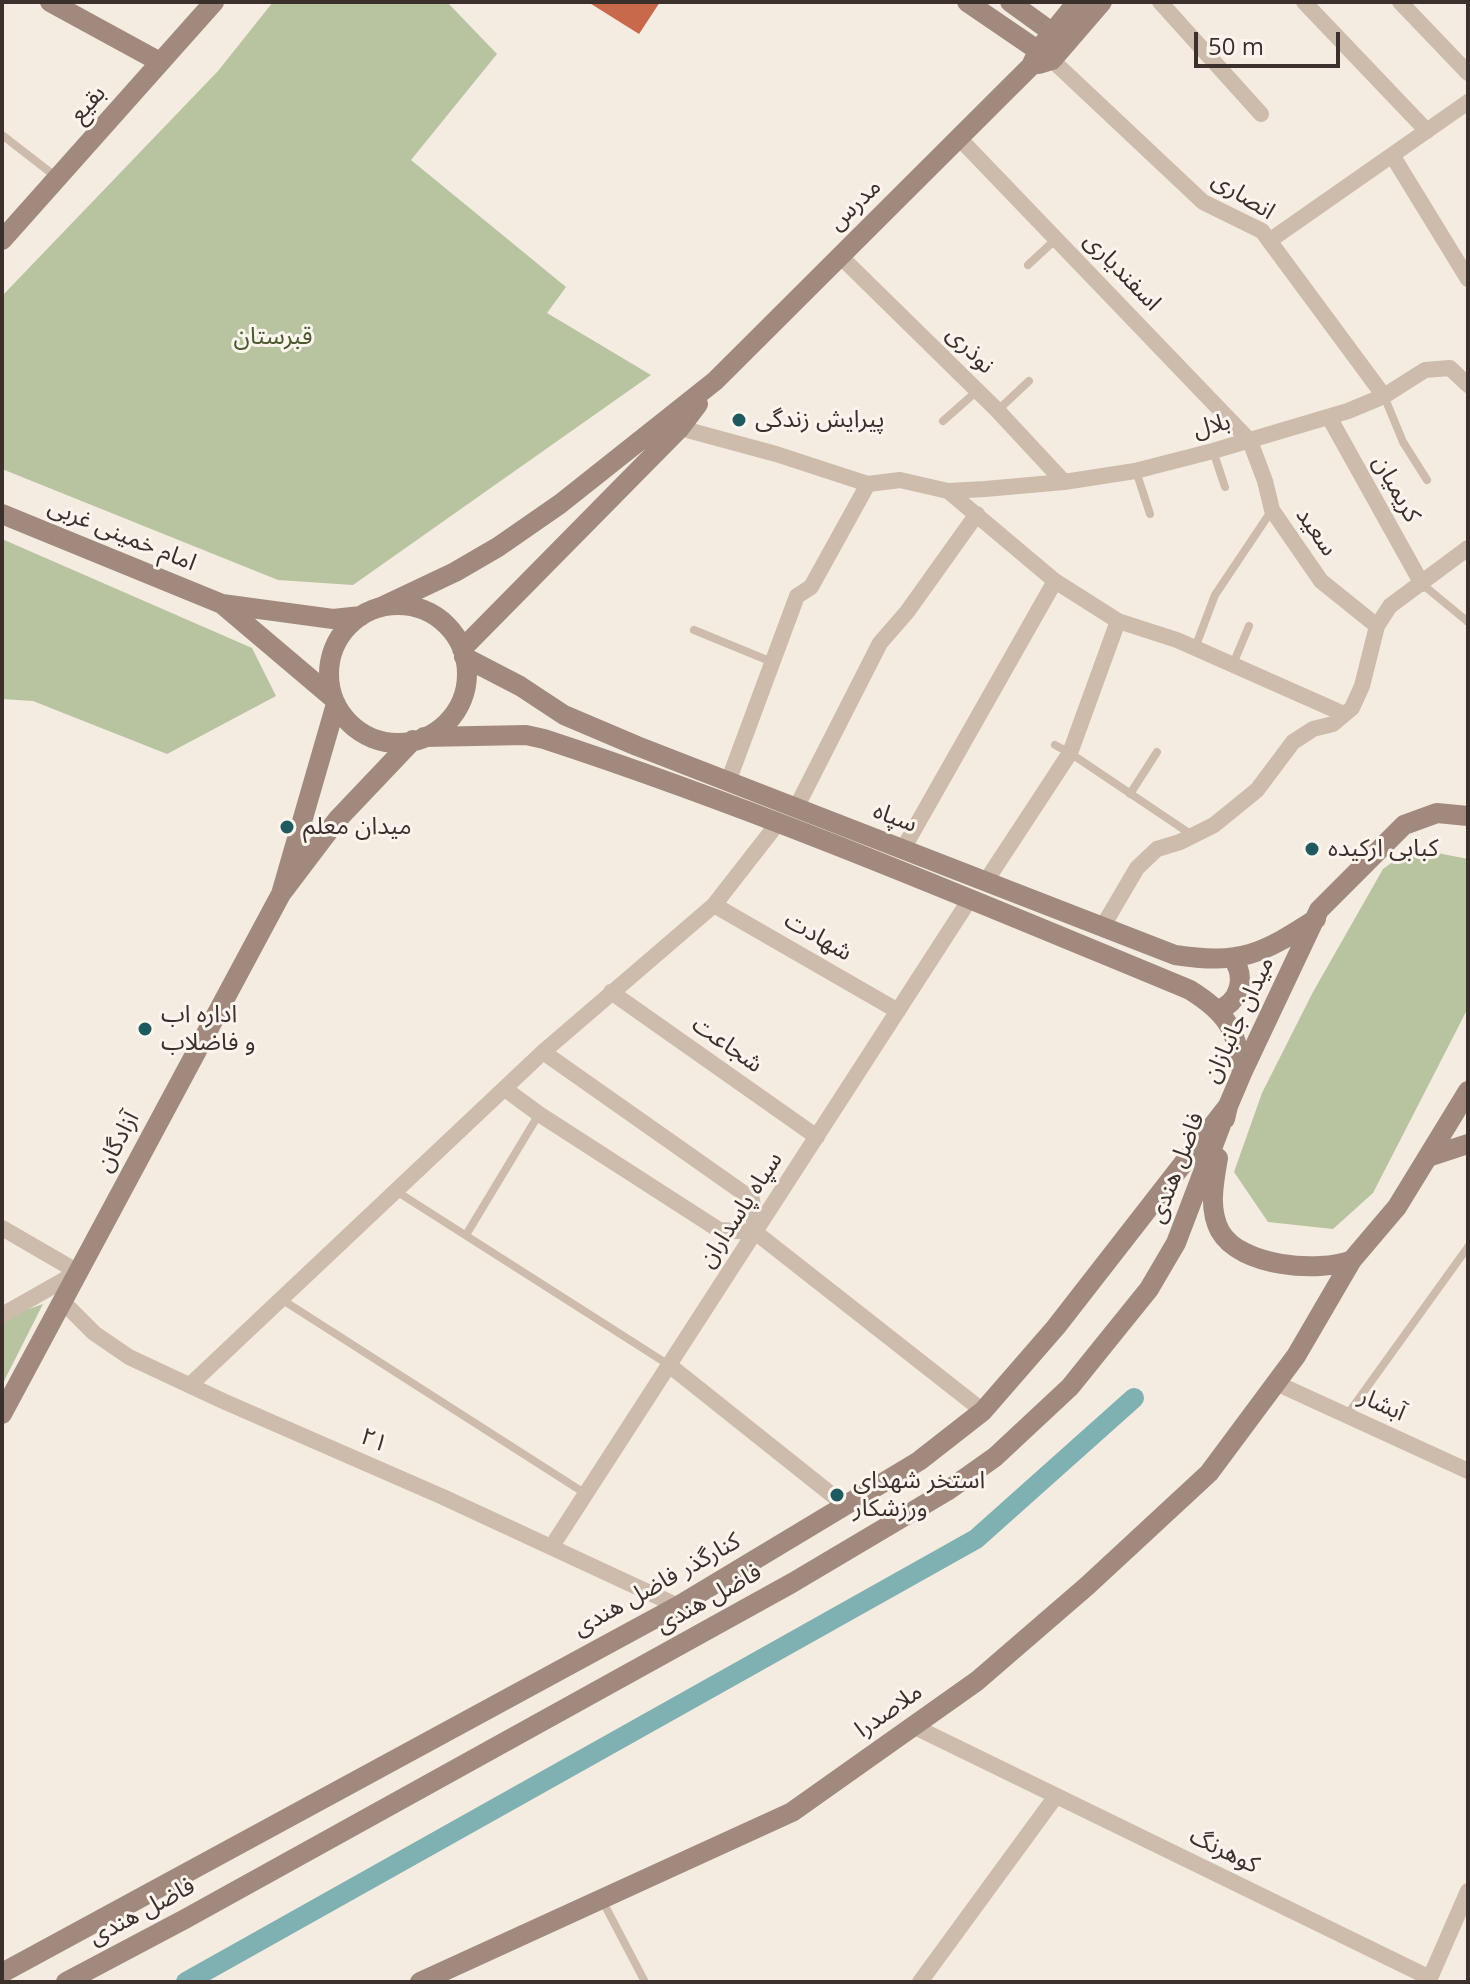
<!DOCTYPE html>
<html>
<head>
<meta charset="utf-8">
<style>
	body { margin:0 }
	#map { position:relative; width:1470px; height:1984px; overflow:hidden; background:#f4ebe1; font-family:"Open Sans",sans-serif }
	canvas { display:block }
	.frame { position:absolute; inset:0; border:4px solid #3b302b; pointer-events:none }
	.scale { position:absolute; left:1194px; top:32px; width:146px; height:36px; box-sizing:border-box; border:4px solid #3b302b; border-top:0; padding-left:10px; font-size:24px; line-height:28px; white-space:nowrap; color:#3b302b; -webkit-text-stroke:6px #fbf5ee; paint-order:stroke }
</style>
</head>
<body>
<div id="map">
<canvas width="1470" height="1984"></canvas>
<div class="frame"></div>
<div class="scale">50 m</div>
</div>
<script>
const context = document.querySelector('canvas').getContext('2d');
context.lineJoin = 'round';
function fillPath(path, color) { context.fillStyle = color; context.fill(path, 'evenodd'); }
function strokePath(path, color, width, dash) { context.strokeStyle = color; context.lineWidth = width; context.lineCap = dash ? 'butt' : 'round'; context.setLineDash(dash || []); context.stroke(path); }
function label(font, color, halo, rows, align = 'center') {
  context.font = font + ' "Open Sans","Noto Sans Arabic",sans-serif'; context.lineWidth = 6; context.setLineDash([]); context.textBaseline = 'middle'; context.strokeStyle = halo; context.fillStyle = color; for (const [text, x, y, turn = 0] of rows) {
    context.save(); context.translate(x, y); context.rotate((+turn || 0) * Math.PI / 180); context.textAlign = isNaN(turn) ? turn : align; if (halo) context.strokeText(text, 0, 0); context.fillText(text, 0, 0); context.restore();
  }
}
fillPath(new Path2D(`
	M273,2H447L497,54L411,160L566,287L547,313L651,375L353,585L278,580L2,469V296L218,71Z
	M2,539L252,648L276,696L167,754L33,701L2,699Z
	M1412,848L1468,859V1008L1373,1193L1333,1229L1268,1222L1234,1172L1262,1093L1313,992L1383,869Z
	M43,1304L2,1385V1321L17,1313Z`), '#b8c4a0');
strokePath(new Path2D(`
	M186,1982L976,1539L1134,1398`), '#7fb0b2', 20);
fillPath(new Path2D(`
	M588,2H660L639,34Z`), '#c8694b');
strokePath(new Path2D(`
	M2,135L55,176
	M1028,265L1056,239
	M1384,396L1403,442L1427,480
	M998,410L1029,381
	M943,421L977,391
	M1213,451L1225,487
	M1136,471L1150,514
	M1422,584L1468,622
	M694,630L772,662
	M1195,648L1215,595L1272,510
	M1233,664L1249,626
	M1055,745L1070,753L1192,835
	M1130,794L1157,752
	M396,1191L669,1365
	M466,1235L539,1114
	M281,1299L586,1494
	M1347,1415L1468,1247
	M602,1900L645,1982`), '#cdbbac', 8);
strokePath(new Path2D(`
	M1160,2L1261,114
	M1304,2L1427,131
	M1400,2L1468,73
	M1052,60L1203,202L1262,231L1384,396
	M958,137L1250,441L1265,481L1272,510L1321,581L1377,626
	M1392,155L1468,279
	M1269,241L1468,102
	M839,255L997,410L1064,482
	M1329,417L1422,584
	M680,428L776,454L868,484L900,480L948,491L985,489L1064,482L1135,471L1213,451L1348,411L1384,396L1425,370L1450,368L1468,385
	M948,491L1055,581L1118,621L1177,640L1344,714
	M728,782L797,596L811,587L868,484
	M796,808L880,643L907,612L977,514
	M903,849L1055,581
	M986,881L1070,753L1118,621
	M714,905L898,1011
	M1103,926L1137,868L1157,849L1180,842L1214,825L1257,790L1293,742L1313,729L1333,724L1352,708L1362,686L1377,626L1390,606L1468,548
	M611,992L817,1137
	M543,1052L752,1199L755,1232
	M505,1089L539,1114L719,1230L755,1232L983,1411
	M2,1228L78,1272
	M62,1301L94,1333L129,1357L223,1401L443,1497L678,1606
	M2,1315L78,1272
	M669,1365L846,1506
	M1276,1383L1468,1471
	M190,1385L543,1052L714,905L778,823
	M552,1546L970,899
	M913,1726L1430,1978L1468,1891
	M920,1982L1056,1796`), '#cdbbac', 16);
strokePath(new Path2D(`
	M50,2L160,62
	M967,2L1052,60
	M1010,2L1064,41
	M1039,64L1052,60L1102,2
	M2,240L214,2
	M2,514L222,604
	M329 674a69 69 0 1 1 138 0a69 69 0 1 1-138 0Z
	M381,607L455,572L498,547L560,504L715,381L1031,66L1039,49L1077,2
	M462,649L680,428L698,404
	M464,657L520,686L564,715L637,746L1175,955C1241,965 1262,954 1316,919
	M333,698L222,604L333,619L361,616
	M336,704L281,894L337,820L413,740
	M424,737L526,735L544,739C764,811 977,902 1190,990C1227,1013 1237,1030 1242,1073
	M1218,1010C1240,1002 1246,977 1233,959
	M1225,1119L1228,1106L1242,1073L1319,910L1404,825L1437,813L1468,816
	M1428,1157L1468,1144
	M1218,1158C1214,1182 1208,1208 1220,1231C1240,1267 1319,1273 1352,1260L1397,1207L1468,1091
	M2,1414L281,894
	M2,1973L678,1606L919,1461L983,1411L1056,1327L1228,1106
	M66,1982L185,1919L792,1583L947,1491L995,1457L1070,1387L1149,1289L1176,1243L1221,1125
	M420,1982L792,1812L977,1681L1087,1586L1209,1473L1296,1356L1352,1260`), '#a18a7d', 20);
for (const [x, y, r, color] of [
	[739,420,8,"#1f5a5e"],
	[287,827,8,"#1f5a5e"],
	[1312,849,8,"#1f5a5e"],
	[145,1029,8,"#1f5a5e"],
	[837,1495,8,"#1f5a5e"]
]) { const dot = new Path2D(); dot.arc(x, y, r, 0, 2 * Math.PI); context.fillStyle = color; context.fill(dot); strokePath(dot, '#fbf5ee', 3); }
label('24px', '#3b302b', '#fbf5ee', [
	["بقیع",88,104,-48],
	["انصاری",1243,196,32],
	["مدرس",855,205,-44],
	["اسفندیاری",1122,272,46],
	["نوذری",970,350,45],
	["بلال",1212,426,-14],
	["کریمیان",1396,489,61],
	["سعید",1316,532,55],
	["امام خمینی غربی",122,535,22],
	["سپاه",895,818,21],
	["شهادت",818,937,30],
	["میدان جانبازان",1239,1020,-65],
	["شجاعت",727,1045,35],
	["آزادگان",118,1142,-62],
	["فاضل هندی",1177,1168,-69],
	["سپاه پاسداران",741,1210,-57],
	["آبشار",1382,1405,24],
	["۲۱",374,1441,23],
	["کنارگذر فاضل هندی",657,1585,-29],
	["فاضل هندی",709,1599,-29],
	["ملاصدرا",889,1711,-35],
	["کوهرنگ",1224,1851,26],
	["فاضل هندی",142,1912,-28]
]);
label('24px', '#4a5a2e', '#fbf5ee', [
	["قبرستان",273,337]
]);
label('24px', '#3b302b', '#fbf5ee', [
	["پیرایش زندگی",755,420],
	["میدان معلم",303,827],
	["کبابی ارکیده",1328,849],
	["اداره اب",161,1015],
	["و فاضلاب",161,1043],
	["استخر شهدای",853,1481],
	["ورزشکار",853,1509]
], 'left');
</script>
</body>
</html>
